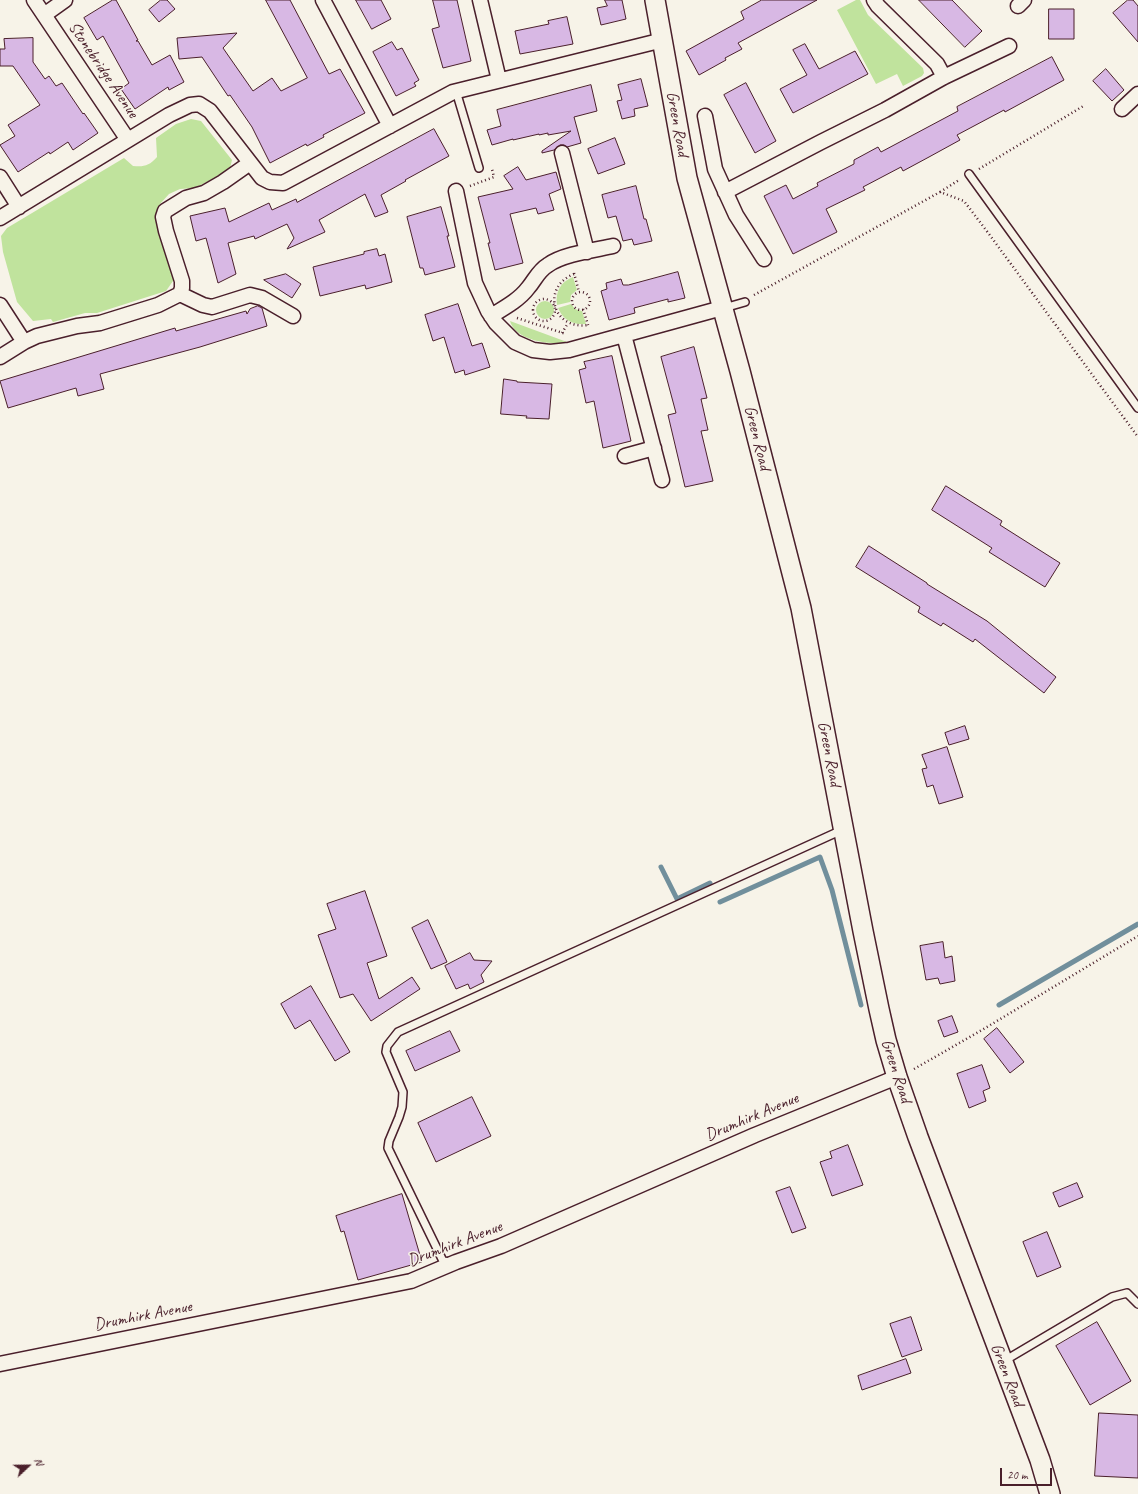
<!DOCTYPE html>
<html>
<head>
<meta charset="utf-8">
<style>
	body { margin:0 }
	#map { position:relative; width:1138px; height:1494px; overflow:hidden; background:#f7f3e8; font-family:Caveat,sans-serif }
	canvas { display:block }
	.north { position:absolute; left:8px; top:1446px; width:40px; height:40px; -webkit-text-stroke:3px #f7f3e8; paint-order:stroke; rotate:68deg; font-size:11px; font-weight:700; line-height:16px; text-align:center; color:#4a1f2b }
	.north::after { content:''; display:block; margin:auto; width:14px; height:18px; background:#4a1f2b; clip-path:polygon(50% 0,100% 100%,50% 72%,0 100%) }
	.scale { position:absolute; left:1000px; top:1468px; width:52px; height:18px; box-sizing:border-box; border:2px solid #4a1f2b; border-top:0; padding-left:5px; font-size:12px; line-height:14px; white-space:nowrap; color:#4a1f2b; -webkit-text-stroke:3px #f7f3e8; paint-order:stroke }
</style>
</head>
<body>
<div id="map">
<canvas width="1138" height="1494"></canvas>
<div class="north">N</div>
<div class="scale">20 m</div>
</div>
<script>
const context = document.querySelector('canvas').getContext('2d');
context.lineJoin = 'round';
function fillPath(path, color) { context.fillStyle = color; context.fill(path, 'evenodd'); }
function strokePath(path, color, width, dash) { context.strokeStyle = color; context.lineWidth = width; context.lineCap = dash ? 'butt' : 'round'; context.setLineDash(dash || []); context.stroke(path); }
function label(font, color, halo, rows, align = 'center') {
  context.font = font + ' Caveat,sans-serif'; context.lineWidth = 3; context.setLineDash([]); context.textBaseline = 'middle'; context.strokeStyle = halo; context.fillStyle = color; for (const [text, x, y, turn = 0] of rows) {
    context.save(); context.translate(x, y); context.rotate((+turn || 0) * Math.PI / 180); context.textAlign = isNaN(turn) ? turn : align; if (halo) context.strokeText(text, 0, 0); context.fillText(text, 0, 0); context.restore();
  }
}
fillPath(new Path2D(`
	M856,0H860L868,15L923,68L924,73L922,76L903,86L897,74L876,84L837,10Z
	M191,119L201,121L232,160L230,168L222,174L195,188L180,189L169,194L160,204L158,214L174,273L173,281L166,291L97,313H85L53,322L51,319L33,321L17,302L3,252L1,236L7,228L124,158L133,166C144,167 149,166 157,157L156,138L176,124Z
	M573,277L577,290L571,295L570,302L557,305C555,291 561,282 573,277Z
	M536 310a9 9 0 1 1 18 0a9 9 0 1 1-18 0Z
	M571,304L575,309L582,311L586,324C573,325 563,320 558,308Z
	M510,321L567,342C550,346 515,340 510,321Z`), '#c0e39d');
strokePath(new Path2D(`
	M661,867L677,899L710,883
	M720,902L820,857L832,890L861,1005
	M999,1005L1138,924`), '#718f9c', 5);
const building = new Path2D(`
	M113,0H116L138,40L136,41H138L152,65L170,55L184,82L169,90L168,87L135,109L121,89L129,83L103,36L97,40L84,18Z
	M161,0H167L175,9L159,22L149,10Z
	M266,0H290L329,74L340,69L365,113L323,135L324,137L307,146L306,144L270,163L252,127L230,95L228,96L202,57L179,59L177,38L237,33L223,48L253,91L272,78L281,91L307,78Z
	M356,0H381L391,19L372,29Z
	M433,0H457L471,61L443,68L432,29L439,27Z
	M605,0H622L626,19L601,25L597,8L607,6Z
	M762,0H817L738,43L742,49L725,58L726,60L699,75L686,51L744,19L741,12Z
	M919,0H952L982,31L965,47Z
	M1128,0H1133L1138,6V42L1113,13Z
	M1049,9H1074V39H1049Z
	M567,17L573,44L520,54L515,31L549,24L548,21Z
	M33,38V62L45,79L49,76L56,86L62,83L83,114L84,113L98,133L73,150L68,142L50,154L49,152L18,172L0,145L15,136L8,125L40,105L13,66H0V49H5L4,39Z
	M392,42L397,50L402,48L419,80L414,83L416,86L396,96L373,52Z
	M805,44L819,69L855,51L868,74L793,113L780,89L807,75L793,50Z
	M1052,57L1064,80L1005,112L1004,110L957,135L960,140L929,157L903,171L901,167L863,187L865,190L826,209L837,232L793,254L764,196L786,185L793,199L818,186L817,183L854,164V160L878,147L881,152L958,111L957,107Z
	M1106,69L1124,90L1112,101L1093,81Z
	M641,79L648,106L634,109L635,116L622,119L617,101L622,100L618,85Z
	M746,83L776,141L755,153L724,95Z
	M591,85L597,111L574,117L581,143L567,147L564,145H560L554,150L542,153V151L571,131L548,135V133L539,135V134L513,140V139L492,145L487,130L501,126L497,110Z
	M434,129L449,156L405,180L406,181L381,195L388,212L375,217L365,194L319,220L325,232L287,249L294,238L287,224L255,239L254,236L228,243L236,274L218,283L206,238L196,241L190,216L225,208L229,222L269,203L272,210L296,199L297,202Z
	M615,138L625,164L598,174L588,149Z
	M518,167L526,180L556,172L561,189L549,194L554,210L538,214L536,208L510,214L523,263L495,270L488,243H490L478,197L513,189L504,176Z
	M636,186L644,219H646L652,241L634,245L632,239L623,241L616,216L608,218L602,195Z
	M441,207L449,236H447L455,267L425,275L423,268H420L407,217Z
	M377,249L379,256L385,254L392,282L366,289L365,285L320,296L313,267L364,254V252Z
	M678,272L685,298L668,302V299L634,308L635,313L609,320L601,291L607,289L606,283L621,279L623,285H628Z
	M286,274L301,284L292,298L264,280Z
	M458,304L472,346L482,343L490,367L465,375L464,370L455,373L444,337L433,341L425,315Z
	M258,306L262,308L267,326L200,347L100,374L104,389L78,396L76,388L8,408L0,381L175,328L176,331L246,311L247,314L250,309Z
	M694,347L707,398L701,399L708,430L701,431L713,481L685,487L668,415L676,413L661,357Z
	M612,356L631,441L603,448L594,401L586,403L579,370L586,368L584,362Z
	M504,379L517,381V382L552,384L549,419L526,418L527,416L501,414Z
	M946,486L1002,521L1000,525L1060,563L1045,587L989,552L992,548L932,510Z
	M869,546L927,583V584L987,621L1056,677L1044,693L975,639L973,642L943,623L941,626L918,612L920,607L856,567Z
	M965,726L969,739L949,745L945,733Z
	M947,747L963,797L939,804L933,785L927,787L922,769L927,768L922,755Z
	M365,891L387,956L367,963L379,999L412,977L420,989L371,1021L353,994L340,998L318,935L336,929L327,904Z
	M428,920L447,962L431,969L412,928Z
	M943,942L945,958L952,956L955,981L940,984L938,978L926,980L920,946Z
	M470,953L474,960L492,961L481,975L484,982L470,989L468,984L456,989L445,966Z
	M311,986L350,1052L335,1061L310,1020L295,1029L281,1004Z
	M952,1016L958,1032L944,1037L938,1021Z
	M997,1028L1024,1062L1010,1073L984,1039Z
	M450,1031L460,1051L415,1071L406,1051Z
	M982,1065L990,1088L983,1091L986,1101L969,1108L957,1074Z
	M472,1097L491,1136L436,1162L418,1123Z
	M848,1145L863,1185L832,1196L820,1162L832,1158L830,1152Z
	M1077,1183L1083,1197L1059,1207L1053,1193Z
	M790,1187L806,1228L792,1233L776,1192Z
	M402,1194L422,1262L358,1280L344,1231L341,1232L336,1216Z
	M1047,1232L1061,1267L1037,1277L1023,1242Z
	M911,1317L922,1350L902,1357L890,1324Z
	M1097,1322L1131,1381L1090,1405L1056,1346Z
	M906,1359L911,1373L862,1390L858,1376Z
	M1099,1413L1138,1415V1478L1095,1476Z`);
fillPath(building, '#d8b8e4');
strokePath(building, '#4a1f2b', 1);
const lane = new Path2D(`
	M456,91L479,168
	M969,174L1138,408
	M724,308L745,302
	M451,1262L443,1261L388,1148L389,1141L399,1117L402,1107L403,1092L386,1052L387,1046L398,1032L842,830
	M1004,1361L1112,1297L1127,1293L1138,1304`);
const street = new Path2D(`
	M34,0L128,140
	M323,0L390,126
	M480,0L499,80
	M874,0L878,6L937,64L944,77
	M1018,6L1024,0
	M44,15L65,0
	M1122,109L1138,94
	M705,116L715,169L736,215L764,259
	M562,153L587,252
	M0,177L19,207
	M456,191L475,283L488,311L496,323L515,342L533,350L550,352L569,350L722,308
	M725,192L821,142L885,110L944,77L1009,46
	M0,218L169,115L190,105L199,104L210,111L262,178L270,182L283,183L453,92L663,40
	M180,294L203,305L212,307L250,295L262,298L293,316
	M0,305L24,342
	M491,316C504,308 519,300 528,288C535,280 538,271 548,265C563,254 595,250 613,246
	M624,335L662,480
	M0,357L24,342L37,336L77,326L100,323L158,305L180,294L182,288V281L166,231L163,217L165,211L186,198L204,193L223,182L250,163
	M625,456L654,448
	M0,1364L411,1281L456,1262L501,1246L755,1135L897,1077`);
const secondary = new Path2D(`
	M655,0L687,178L740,371L801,608L863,931L879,1009L886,1040L897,1077L918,1137L1040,1460L1050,1494`);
strokePath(lane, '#4a1f2b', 10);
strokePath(street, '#4a1f2b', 17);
strokePath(secondary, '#4a1f2b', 22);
strokePath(new Path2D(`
	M979,169L1085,105
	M470,186L494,177L492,169
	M940,192L959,180
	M574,273L579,292
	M574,274C541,287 552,330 588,325
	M572 301a9 9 0 1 1 18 0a9 9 0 1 1-18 0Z
	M754,295L940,192L964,201L986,230L1138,437
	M533 310a11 11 0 1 1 22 0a11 11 0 1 1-22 0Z
	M583,309L589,328
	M517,318L566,334
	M562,333L568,323
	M914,1069L982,1030L1138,936`), '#4a1f2b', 2.5, [1, 3]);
strokePath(lane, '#f7f3e8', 7);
strokePath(street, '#f7f3e8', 14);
strokePath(secondary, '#f7f3e8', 19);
label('17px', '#4a1f2b', '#f7f3e8', [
	["Stonebridge Avenue",103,70,56],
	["Green Road",677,124,80],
	["Green Road",757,438,76],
	["Green Road",829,754,79],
	["Green Road",896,1071,72],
	["Drumhirk Avenue",752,1117,-23],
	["Drumhirk Avenue",455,1244,-21],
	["Drumhirk Avenue",143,1316,-11],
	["Green Road",1007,1375,69]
]);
</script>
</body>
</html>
